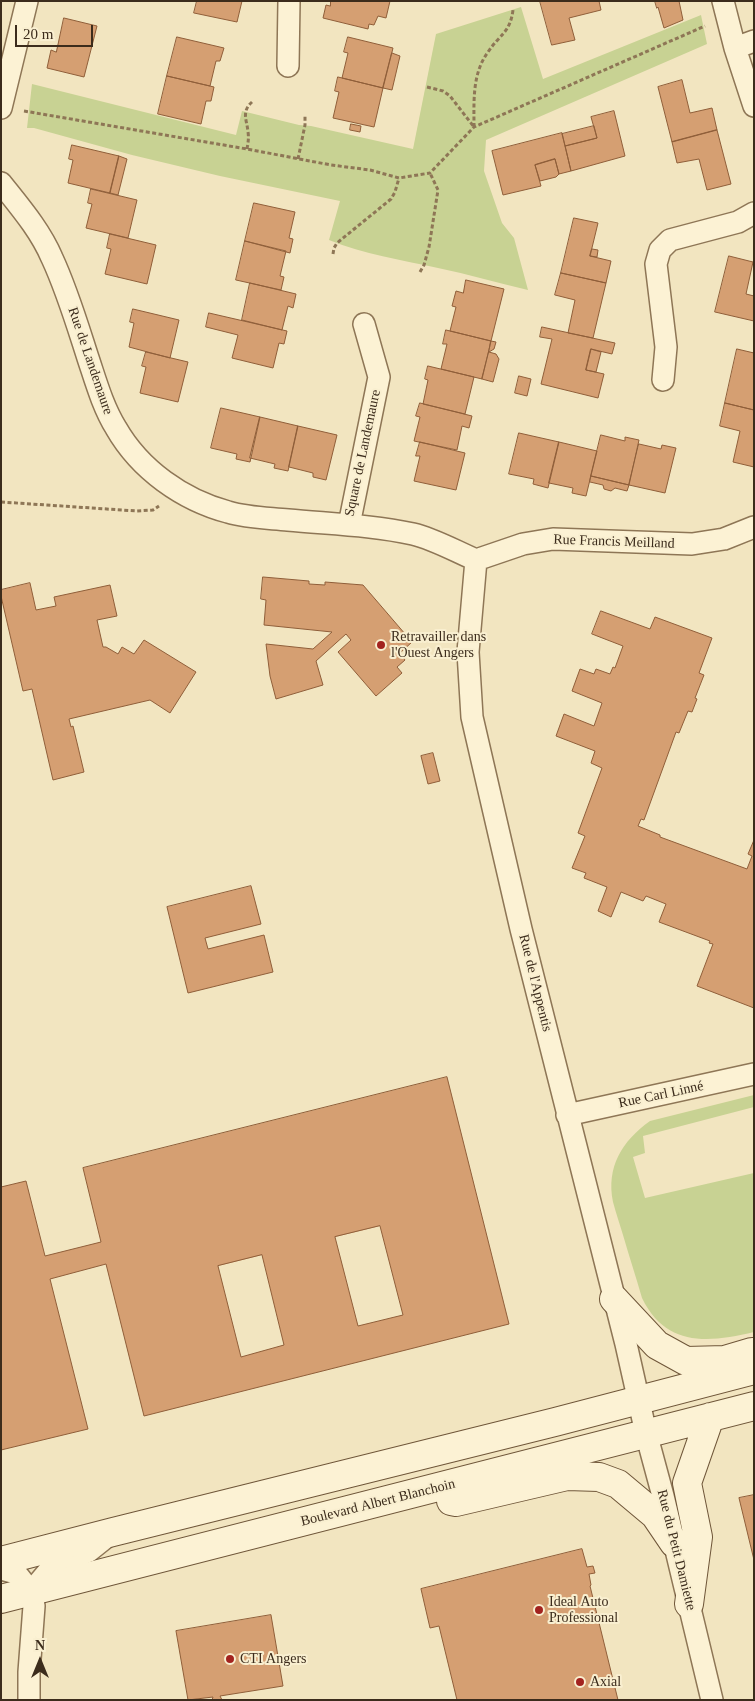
<!DOCTYPE html>
<html>
<head>
<meta charset="utf-8">
<style>
	body { margin:0 }
	#map { position:relative; width:755px; height:1701px; overflow:hidden; background:#f2e5c0; font-family:Georgia,serif }
	canvas { display:block }
	.frame { position:absolute; inset:0; border:2px solid #3c2c1c; pointer-events:none }
	.north { position:absolute; left:15px; top:1636px; width:50px; height:50px; -webkit-text-stroke:4px #f9efd0; paint-order:stroke; rotate:0deg; font-size:14px; font-weight:700; line-height:20px; text-align:center; color:#3c2c1c }
	.north::after { content:''; display:block; margin:auto; width:18px; height:22px; background:#3c2c1c; clip-path:polygon(50% 0,100% 100%,50% 72%,0 100%) }
	.scale { position:absolute; left:15px; top:25px; width:78px; height:22px; box-sizing:border-box; border:2px solid #3c2c1c; border-top:0; padding-left:6px; font-size:15px; line-height:18px; white-space:nowrap; color:#3c2c1c; -webkit-text-stroke:4px #f9efd0; paint-order:stroke }
</style>
</head>
<body>
<div id="map">
<canvas width="755" height="1701"></canvas>
<div class="frame"></div>
<div class="north">N</div>
<div class="scale">20 m</div>
</div>
<script>
const context = document.querySelector('canvas').getContext('2d');
context.lineJoin = 'round';
function fillPath(path, color) { context.fillStyle = color; context.fill(path, 'evenodd'); }
function strokePath(path, color, width, dash) { context.strokeStyle = color; context.lineWidth = width; context.lineCap = dash ? 'butt' : 'round'; context.setLineDash(dash || []); context.stroke(path); }
function label(font, color, halo, rows, align = 'center') {
  context.font = font + ' Georgia,serif'; context.lineWidth = 4; context.setLineDash([]); context.textBaseline = 'middle'; context.strokeStyle = halo; context.fillStyle = color; for (const [text, x, y, turn = 0] of rows) {
    context.save(); context.translate(x, y); context.rotate((+turn || 0) * Math.PI / 180); context.textAlign = isNaN(turn) ? turn : align; if (halo) context.strokeText(text, 0, 0); context.fillText(text, 0, 0); context.restore();
  }
}
fillPath(new Path2D(`
	M521,7L543,79L701,15L707,44L486,140L484,171L502,223L514,238L528,290C498,283 468,274 438,268C401,260 364,254 329,240L340,201L220,176L132,155L34,128H27L32,84L236,135L242,111L299,125L311,126L413,149L436,34Z
	M754,1095V1107L643,1136L645,1153L633,1157L645,1198L754,1173V1332C708,1343 666,1347 642,1298C636,1277 629,1256 623,1235C620,1225 616,1213 613,1202C606,1167 622,1141 650,1121Z`), '#c8d293');
const building = new Path2D(`
	M197,1H242L237,22L194,13Z
	M331,1H390L386,18L378,16L374,25L369,24L368,29L323,18L326,5L330,6Z
	M540,1H599L601,10L569,18L575,40L552,45Z
	M655,1H679L683,20L664,28L658,7L657,8Z
	M64,18L97,26L84,77L47,68L51,50L56,52Z
	M177,37L224,48L220,61H216L210,86L167,76Z
	M348,37L393,48L383,88L342,78L348,53L344,52Z
	M392,53L400,56L392,90L383,88Z
	M167,76L214,87L211,101H206L201,124L158,114Z
	M338,77L383,88L374,127L333,118L339,92L335,91Z
	M682,80L690,113L712,108L717,130L672,142L658,87Z
	M614,111L625,156L571,171L565,146L597,138L591,117Z
	M351,124L361,126L360,132L350,130Z
	M594,126L597,138L565,146L562,134Z
	M717,130L731,184L707,190L699,159L677,163L672,142Z
	M562,133L571,171L559,174L555,159L535,165L541,186L503,195L492,151Z
	M72,145L119,156L110,193L68,183L73,160L69,159Z
	M119,156L127,159L118,195L110,193Z
	M555,159L559,174L556,177L540,181L535,165Z
	M91,189L137,200L128,238L86,228L92,204L88,203Z
	M254,203L295,212L289,238L293,239L290,253L245,241Z
	M574,218L598,223L590,256L611,261L606,283L561,273Z
	M110,234L156,245L147,284L105,274L111,249L107,248Z
	M245,241L286,251L280,276L284,277L281,290L236,280Z
	M592,249L598,250L597,257L590,256Z
	M729,256L753,262L746,294L754,296V321L715,312Z
	M561,273L606,283L593,338L568,333L575,300L555,295Z
	M466,280L504,289L491,341L450,331L456,307L452,306L456,291L463,293Z
	M250,283L296,294L293,308L288,306L282,330L242,320Z
	M133,309L179,320L170,358L129,347L134,323L130,322Z
	M209,313L287,331L284,344L279,343L273,368L232,358L238,335L206,327Z
	M542,327L615,343L612,354L591,349L586,370L604,374L598,398L541,384L552,339L540,337Z
	M446,330L491,341L482,379L441,369L447,344H443Z
	M491,341L496,342L494,349L489,352Z
	M591,349L601,352L596,372L586,370Z
	M737,349L754,353V410L725,403Z
	M146,352L188,362L178,402L140,393L146,367L142,366Z
	M489,352L496,354L499,359L493,382L482,379Z
	M428,366L474,377L465,414L423,404L428,380L425,379Z
	M519,376L531,379L527,396L515,393Z
	M420,403L472,416L469,428L462,426L457,450L414,441L420,417L416,416Z
	M725,403L754,410V467L733,462L740,431L720,426Z
	M221,408L260,417L250,462L236,459L237,454L211,448Z
	M260,417L298,426L288,471L274,468L275,464L250,458Z
	M298,426L337,435L326,480L313,477V473L289,467Z
	M519,433L559,442L548,488L533,484L534,479L509,474Z
	M601,435L625,441V437L639,440L629,485L591,476Z
	M420,442L465,453L456,490L414,481L420,456H416Z
	M559,442L597,451L586,496L572,493L573,488L549,483Z
	M639,444L661,449L662,445L676,448L665,493L629,485Z
	M591,476L629,485L627,491L615,488L611,491L604,489L603,485L590,482Z
	M263,577L309,581V584L325,585V582L363,585L412,642L400,653L405,660L397,667L402,673L376,696L338,652L351,640L346,634L316,661L323,685L276,699L270,676L266,644L313,649L332,632L264,625L266,600L261,599Z
	M30,583L36,610L56,606L54,597L110,585L117,616L97,620L103,647H106L118,654L122,647L134,654L144,640L196,672L170,713L150,700L69,719L71,727L73,726L84,772L53,780L32,689L23,691L1,596V590Z
	M601,611L650,629L655,617L712,638L699,673L704,675L695,698L697,699L692,712L688,711L679,733L676,732L644,820L641,819L638,826L660,835V837L747,869L752,856L748,854L754,840V1008L697,986L713,944L709,943L710,941L659,922L666,904L646,896L643,901L621,892L611,917L598,911L607,887L584,878L586,873L572,868L585,836L578,833L602,768L591,763L595,751L556,736L564,714L594,726L602,703L572,691L580,669L594,674L596,669L610,674L613,667L615,668L623,646L592,634Z
	M433,753L440,781L428,784L421,756Z
	M251,886L261,924L205,938L208,949L264,935L273,972L188,993L167,907Z
	M447,1077L509,1324L144,1416L106,1264L50,1279L88,1429L1,1450V1187L26,1181L45,1256L101,1242L83,1168ZM380,1226L403,1315L358,1326L335,1237ZM262,1255L284,1345L241,1357L218,1266Z
	M754,1495V1560L739,1498Z
	M582,1549L587,1567L593,1566L595,1573L589,1574L591,1585L590,1586L618,1700H457L439,1626L430,1628L421,1589Z
	M271,1615L283,1686L220,1696L222,1700H212L213,1697L188,1700L176,1631Z`);
fillPath(building, '#d59f72');
strokePath(building, '#8f5e39', 1);
const street = new Path2D(`
	M723,1L735,48L754,106
	M735,48L754,41
	M288,66L289,1
	M1,108L27,1
	M1,183C20,207 40,230 52,258C67,290 77,324 88,358C96,382 103,407 116,428C140,470 183,500 228,512C248,518 269,518 288,520C330,524 372,525 413,534C434,539 455,551 476,560
	M663,380L666,347L656,264L660,250L670,240L738,222L754,213
	M349,525L379,377L364,324
	M476,560L468,652L472,717L521,929L626,1344L646,1433L663,1496L712,1700
	M476,560L523,544L553,539L692,544L724,539L754,527
	M567,1115L754,1074
	M1,1569L16,1573L31,1592L34,1606L29,1672V1700
	M31,1592L52,1567L89,1551L104,1539`);
const secondary = new Path2D(`
	M614,1299L657,1345L686,1361L725,1360L752,1352
	M451,1501L456,1502L567,1476L599,1477L618,1484L655,1515L674,1543
	M1,1561L113,1532L555,1422L754,1370
	M1,1599L754,1406
	M689,1604L698,1537L687,1483L710,1417`);
strokePath(street, '#8e7656', 24);
strokePath(secondary, '#6f5639', 30);
strokePath(new Path2D(`
	M427,87L443,91L450,96L474,127
	M24,111L247,149L331,165L370,170L399,178L430,173L474,127L705,26
	M474,127C474,101 472,74 488,52C500,34 510,33 513,10
	M247,149C248,143 249,138 248,132C247,120 241,112 252,102
	M298,159L305,125V116
	M333,254L334,248L337,243L391,199L395,192L399,178
	M420,272L424,265L429,247L438,190L430,173
	M1,502L137,511L153,510L159,506`), '#8e7656', 3, [4, 2.5]);
strokePath(street, '#fcf2d4', 21);
strokePath(secondary, '#fcf2d4', 28);
for (const [x, y, r, color] of [
	[381,645,5,"#a3231f"],
	[539,1610,5,"#a3231f"],
	[230,1659,5,"#a3231f"],
	[580,1682,5,"#a3231f"]
]) { const dot = new Path2D(); dot.arc(x, y, r, 0, 2 * Math.PI); context.fillStyle = color; context.fill(dot); strokePath(dot, '#f9efd0', 2); }
label('14px', '#3c2c1c', '#f9efd0', [
	["Rue de Landemaure",90,361,71],
	["Square de Landemaure",363,453,-78],
	["Rue Francis Meilland",614,542,2],
	["Rue de l'Appentis",535,983,76],
	["Rue Carl Linné",661,1095,-12],
	["Boulevard Albert Blanchoin",378,1503,-14],
	["Rue du Petit Damiette",676,1550,76]
]);
label('14px', '#3c2c1c', '#f9efd0', [
	["Retravailler dans",391,637],
	["l'Ouest Angers",391,653],
	["Ideal Auto",549,1602],
	["Professional",549,1618],
	["CTI Angers",240,1659],
	["Axial",590,1682]
], 'left');
</script>
</body>
</html>
